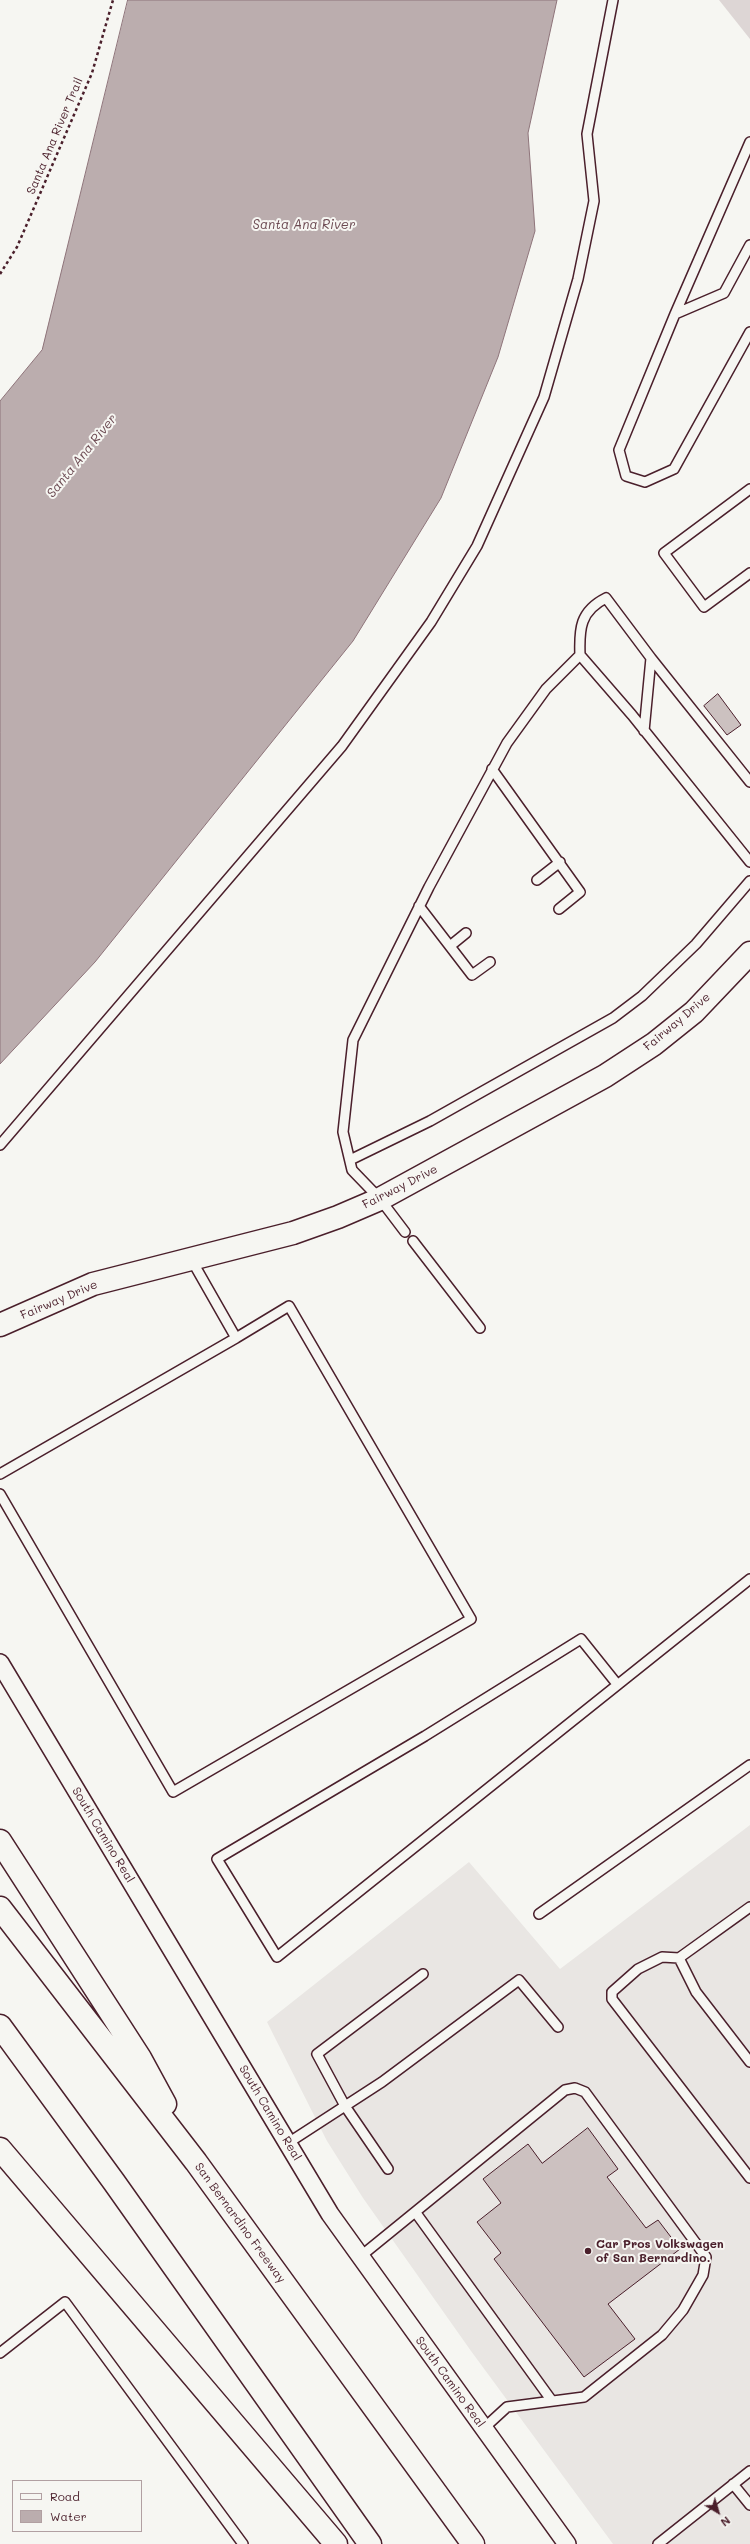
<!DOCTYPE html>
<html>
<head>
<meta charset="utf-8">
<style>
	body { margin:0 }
	#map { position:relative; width:750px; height:2544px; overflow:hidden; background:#f6f6f2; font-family:Mali,sans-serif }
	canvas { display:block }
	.legend { position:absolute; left:12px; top:2480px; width:130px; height:52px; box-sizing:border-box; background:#f6f6f2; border:1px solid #b1a0a2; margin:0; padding:5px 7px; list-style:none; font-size:12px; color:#4a1f2b }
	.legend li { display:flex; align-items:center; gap:8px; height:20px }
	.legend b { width:20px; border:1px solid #b1a0a2 }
	.north { position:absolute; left:698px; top:2492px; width:40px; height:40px; -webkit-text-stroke:3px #f6f6f2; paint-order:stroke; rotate:142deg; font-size:11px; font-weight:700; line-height:16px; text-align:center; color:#4a1f2b }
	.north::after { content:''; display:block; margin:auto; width:14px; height:18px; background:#4a1f2b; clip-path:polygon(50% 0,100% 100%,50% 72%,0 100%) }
</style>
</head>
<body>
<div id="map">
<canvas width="750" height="2544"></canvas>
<ul class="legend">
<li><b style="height:5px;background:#f6f6f2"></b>Road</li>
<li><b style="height:11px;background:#bbadae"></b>Water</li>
</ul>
<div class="north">N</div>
</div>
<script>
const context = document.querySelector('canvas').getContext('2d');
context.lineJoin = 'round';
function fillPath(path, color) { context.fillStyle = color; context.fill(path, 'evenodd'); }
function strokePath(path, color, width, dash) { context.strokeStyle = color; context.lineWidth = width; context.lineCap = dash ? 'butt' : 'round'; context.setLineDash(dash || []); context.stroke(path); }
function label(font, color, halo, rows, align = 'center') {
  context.font = font + ' Mali,sans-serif'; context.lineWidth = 4; context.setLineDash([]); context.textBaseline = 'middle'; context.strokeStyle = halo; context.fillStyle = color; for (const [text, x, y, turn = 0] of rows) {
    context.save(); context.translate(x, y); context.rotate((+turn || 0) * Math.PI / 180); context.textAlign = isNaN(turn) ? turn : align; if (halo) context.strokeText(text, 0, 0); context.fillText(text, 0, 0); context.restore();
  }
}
fillPath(new Path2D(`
	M750,1825V2544H613L471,2351L363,2198L327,2141L267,2022L469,1862L560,1969Z`), '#e9e6e3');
fillPath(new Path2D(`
	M719,0H750V39Z`), '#ddd6d5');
const water = new Path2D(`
	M128,0H557L528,133L535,231L498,357L441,498L353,641L95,962L0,1064V401L42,350Z`);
fillPath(water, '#bbadae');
strokePath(water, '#8e747a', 1);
const building = new Path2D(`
	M718,694L741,725L727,735L704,706Z
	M588,2128L618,2169L607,2177L646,2228L658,2220L680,2249L608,2304L635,2339L584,2377L494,2259L501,2253L477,2222L501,2203L483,2179L528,2144L542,2163Z`);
fillPath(building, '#ccc1c0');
strokePath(building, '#4a1f2b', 1);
const lane = new Path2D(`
	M750,142L675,314L619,450L626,476L645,482L674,469L750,332
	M675,314L724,293L750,245
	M750,489L664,553L704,607L750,573
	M580,655C579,629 580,611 606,598L651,658L644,731
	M651,658L750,782
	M492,769L580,892L559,909
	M537,880L560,862
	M419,906L472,975L490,962
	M450,946L466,933
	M0,1145L342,746L431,622L477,546L544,397L578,279L594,201L587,134L613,0
	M350,1160L430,1121L613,1018L642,996L696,944L750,881
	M405,1232L380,1199L352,1170L343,1132L353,1040L429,887L507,743L546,689L580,655L632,715L750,862
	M413,1241L480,1328
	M0,1474L236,1338
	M0,1494L173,1792L471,1619L289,1306L236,1338L191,1259
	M617,1684L581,1639L425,1736L217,1859L277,1957L750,1579
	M750,1907L679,1958L662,1957L638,1969L612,1992V1999L750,2178
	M539,1914L750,1765
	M679,1958L696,1992L750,2062
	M288,2143L382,2082L519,1980L558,2027
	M388,2169L345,2106L317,2054L423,1974
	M416,2213L552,2401
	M361,2256L565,2090L575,2088L585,2092L706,2257L703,2275L683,2310L662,2335L584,2397L507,2407L483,2429
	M0,2353L65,2302L243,2544
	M733,2484L750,2505
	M658,2544L750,2471`);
const street = new Path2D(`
	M0,1663L330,2214L567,2544`);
const secondary = new Path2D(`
	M0,1325L93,1284L293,1233L338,1217L380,1199L605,1076L654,1044L694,1012L750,953`);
const highway = new Path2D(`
	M0,1841L140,2058L165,2104
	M0,1908L196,2162L473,2544
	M0,2026L114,2182L370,2544
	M0,2149L336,2544`);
strokePath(lane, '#4a1f2b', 12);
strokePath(street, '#4a1f2b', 20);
strokePath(secondary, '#4a1f2b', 25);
strokePath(highway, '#4a1f2b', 25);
strokePath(new Path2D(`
	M0,274L17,247L92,73L113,0`), '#4a1f2b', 2.5, [3, 3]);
strokePath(lane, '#f6f6f2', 9);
strokePath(street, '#f6f6f2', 17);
strokePath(secondary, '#f6f6f2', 22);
strokePath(highway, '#f6f6f2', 22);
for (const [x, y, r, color] of [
	[588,2251,4,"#4a1f2b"]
]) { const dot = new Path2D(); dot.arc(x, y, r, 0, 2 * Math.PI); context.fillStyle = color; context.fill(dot); strokePath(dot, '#f6f6f2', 1.5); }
label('12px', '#4a1f2b', '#f6f6f2', [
	["Santa Ana River Trail",55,136,-67],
	["Fairway Drive",677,1022,-40],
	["Fairway Drive",400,1187,-27],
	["Fairway Drive",59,1300,-23],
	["South Camino Real",103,1835,59],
	["South Camino Real",270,2113,59],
	["San Bernardino Freeway",240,2223,54],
	["South Camino Real",450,2382,54]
]);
label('bold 12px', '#4a1f2b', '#f6f6f2', [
	["Car Pros Volkswagen",596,2244],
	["of San Bernardino.",596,2258]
], 'left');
label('italic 13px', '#6c4a52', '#f6f6f2', [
	["Santa Ana River",304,225],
	["Santa Ana River",82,456,-51]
]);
</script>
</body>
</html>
